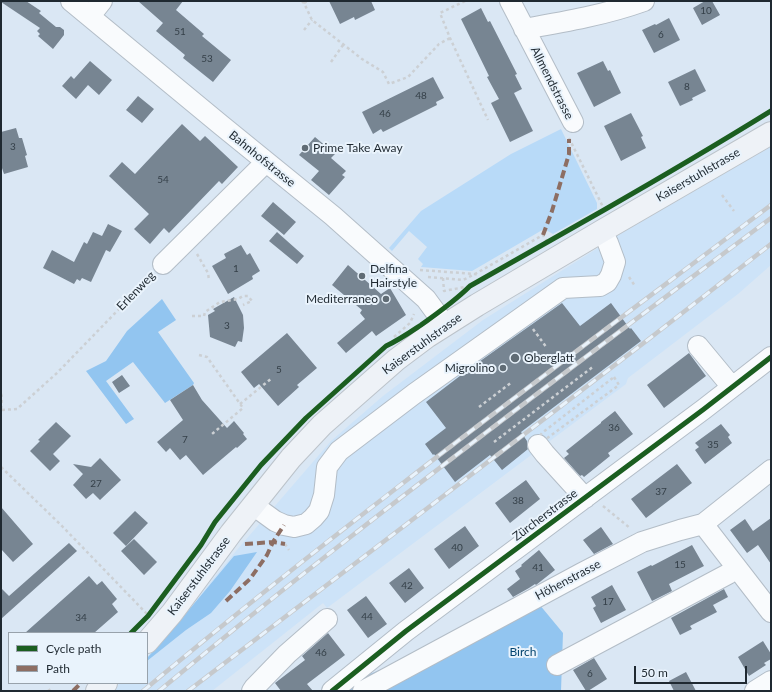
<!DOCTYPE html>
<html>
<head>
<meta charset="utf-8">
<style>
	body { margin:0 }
	#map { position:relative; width:772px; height:692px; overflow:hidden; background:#dae7f4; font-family:Lato,sans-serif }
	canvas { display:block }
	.frame { position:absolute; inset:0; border:2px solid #1f2931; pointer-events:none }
	.legend { position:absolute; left:8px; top:632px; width:140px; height:52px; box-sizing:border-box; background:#e9f3fc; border:1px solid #98a2ab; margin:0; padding:5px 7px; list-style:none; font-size:12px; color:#1f2931 }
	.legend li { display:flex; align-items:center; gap:8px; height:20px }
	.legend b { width:20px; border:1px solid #98a2ab }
	.scale { position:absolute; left:634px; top:666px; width:113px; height:18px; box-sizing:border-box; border:2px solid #1f2931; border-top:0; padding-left:5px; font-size:12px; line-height:14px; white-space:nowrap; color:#1f2931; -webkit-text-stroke:3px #e9f3fc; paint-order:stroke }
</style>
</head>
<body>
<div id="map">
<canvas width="772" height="692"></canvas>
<div class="frame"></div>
<ul class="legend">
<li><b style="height:5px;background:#1b5e20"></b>Cycle path</li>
<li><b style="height:5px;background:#8d6e63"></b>Path</li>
</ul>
<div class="scale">50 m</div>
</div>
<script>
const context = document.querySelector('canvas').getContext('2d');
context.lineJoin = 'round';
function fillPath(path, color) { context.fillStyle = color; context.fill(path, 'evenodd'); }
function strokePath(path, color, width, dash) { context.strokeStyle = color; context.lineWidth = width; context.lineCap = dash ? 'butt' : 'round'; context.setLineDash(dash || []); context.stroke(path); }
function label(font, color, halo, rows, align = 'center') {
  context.font = font + ' Lato,sans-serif'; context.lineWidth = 4; context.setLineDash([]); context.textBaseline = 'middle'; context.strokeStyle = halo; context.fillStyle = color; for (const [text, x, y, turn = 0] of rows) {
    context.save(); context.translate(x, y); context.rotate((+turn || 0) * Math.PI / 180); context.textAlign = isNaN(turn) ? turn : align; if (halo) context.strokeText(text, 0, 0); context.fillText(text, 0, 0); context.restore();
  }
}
fillPath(new Path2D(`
	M771,145V265L738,294L628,378L626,384L327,608L323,603L212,691H112L120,683H147V657L162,642L236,551L331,441L383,396L483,320L657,211Z`), '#cde3f8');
fillPath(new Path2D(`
	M561,129L597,203V209L553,234L544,229L472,271L421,267L423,264L418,259L427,247L409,231L392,251L389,248L421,211L511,154Z`), '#b8daf8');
fillPath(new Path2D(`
	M162,299L176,320L158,332L194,383L193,385L165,403L133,362L106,381L134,419L126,424L86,371L106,361L127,331Z
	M257,552L230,591L211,613L186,630L147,661V658L162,642L234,556Z
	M539,604L563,633L561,691H329Z`), '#92c5f0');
fillPath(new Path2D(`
	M1,1H26L41,11L39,13L56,27H60L64,30V35L53,49L38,36L40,34L37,31L40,28L1,2Z
	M138,1H183L176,10L204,34L202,36L231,60L213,82L183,58L185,55L156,31L163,23Z
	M329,1H371L375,10L355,20L354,17L340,24Z
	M705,1H712L720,15L702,25L693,8Z
	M481,8L488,22L490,21L517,74L515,75L522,89L514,93L533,131L510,142L491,103L499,99L487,77L489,76L461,19Z
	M669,18L680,40L654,53L642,30L655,24L656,25Z
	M90,61L112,80L99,95L88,85L76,99L62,86L71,76L74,79Z
	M603,61L608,71L610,70L621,93L594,107L577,73Z
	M695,69L706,91L692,98L693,100L680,106L668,82Z
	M433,77L444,98L436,102L437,105L383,132L381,129L373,134L362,112Z
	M138,96L154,109L142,123L126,110Z
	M631,113L643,136L641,137L646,148L621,161L604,126Z
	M182,124L200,141L205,136L238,167L222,184L219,181L169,233L164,228L150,244L134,229L149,214L109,176L122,162L135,174Z
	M16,128L19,138H22L27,155L25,156L28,167L4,174L1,165V132Z
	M315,137L335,154L331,158L346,171L342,175L345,177L329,195L311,180L319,171L299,155Z
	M273,202L296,222L284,235L261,216Z
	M108,224L122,231L110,252L106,250L91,282L82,278L80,281L77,279L74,284L43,268L52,250L74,262L84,242L87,244L93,232L102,236Z
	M277,232L304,256L297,264L269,241Z
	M241,245L247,255L250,253L260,271L252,276L253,279L228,294L212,266L226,258L224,254Z
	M348,265L381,294L390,288L406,315L376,336L372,331L346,353L337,343L365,319L360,313L362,310L332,285Z
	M234,297L243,315L244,328L242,342L238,341L235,347L210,337L208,315L215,311L213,309Z
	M562,303L580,326L611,303L630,329L631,328L641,341L521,432L527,441V446L528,449L502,470L490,455L455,482L434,454L433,455L425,444L446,428L426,402L469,369Z
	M287,333L317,368L297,385L299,387L278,406L259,384L254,388L241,372Z
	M689,353L706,376L664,408L647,385Z
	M122,375L130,386L119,393L112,382Z
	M193,385L202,400L227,428L234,421L244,433L243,434L247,439L237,448L236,447L203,475L186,455L180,460L170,448L166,452L157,442L183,420L170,400Z
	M615,411L633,434L608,453L610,456L584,477L582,475L580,476L564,458L569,454L566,451L601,423V422Z
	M56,422L71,436L53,454L60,461L50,471L30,451L40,441L38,440Z
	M721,424L730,435L728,437L732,443L705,464L695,450L699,447L695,443Z
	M100,458L121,480L100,500L93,493L86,499L73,485L83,474L73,464L91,467Z
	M677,464L692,483L646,518L631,499Z
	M526,480L540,499L510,523L495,503Z
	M1,507L33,544L13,562L1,549Z
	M135,511L148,523L126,546L113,533Z
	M771,518V564L758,545L747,553L730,530L745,519L753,531Z
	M465,526L479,546L449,569L434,549Z
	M601,527L613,544L594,554L583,540Z
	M134,539L157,562L144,575L121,551Z
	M69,543L77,551L1,619V588L9,596Z
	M692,545L704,566L669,584L672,591L652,601L637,572L651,565L652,566Z
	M539,550L555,570L536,585L535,584L529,588L513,597L507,589L520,579L515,571L522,566L521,565Z
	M409,568L424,588L405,603L389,583Z
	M89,576L97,585L102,581L117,599L112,604L118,612L94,633H25Z
	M612,585L626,610L601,623L593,608L596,606L591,597Z
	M724,589L728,597L713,605L717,612L690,626L692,629L680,635L671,618Z
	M366,596L387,624L368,638L347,610Z
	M328,633L345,655L307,684L313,691H281L275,683L305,660L302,656Z
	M763,641L771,654V659L764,663L766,665L749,676L738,657Z
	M594,658L607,679L588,691H586L573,670Z
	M686,672L696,691H674L669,681Z`), '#778592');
const minor = new Path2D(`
	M71,1L221,125L333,216L426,299L445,325
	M510,1L573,122
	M90,16L102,1
	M524,29C564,22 605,15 644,1
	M163,264L266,162
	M698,346L732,387
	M538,445L545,454L585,498
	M253,505L275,521L284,525L294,527L306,524L313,518L319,511L324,495L327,467L339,451L414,394L563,288L600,286L607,282L611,275L615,262L608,243L602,231
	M703,524L771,612
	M557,665L728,574L736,568
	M252,691L254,688L287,654L327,619
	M332,691L406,631L704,409L771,357
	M363,691L582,573L642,542L680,530L703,524L771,470
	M755,691L771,681`);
const major = new Path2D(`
	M147,642L172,613L231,533L291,458L322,425L396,360L428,336L477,305L602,231L771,133
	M97,691L106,683`);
strokePath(minor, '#b3bdc7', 22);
strokePath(major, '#bcc3ca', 24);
strokePath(new Path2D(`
	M302,1L304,3L312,20L362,59L383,72L389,84L408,77L439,44L450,38
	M465,1L440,13L450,38L488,120
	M304,3L308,1
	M304,30L312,20
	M331,62L343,45
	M569,138L604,209
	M722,195L734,211
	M197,254L208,273L209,280
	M420,270L475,274L478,275
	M428,277L463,280L475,274L543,235L547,242
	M629,277L635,286
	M443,278L444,291L470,286
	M192,316H204L205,312L220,302L238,299L243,296H248L252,301L243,305
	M533,329L547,348
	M394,337L410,323L414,314
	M199,355L207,357L243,408L212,434
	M614,377L619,385L538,445L539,437L542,433Z
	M1,394L2,397L1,410
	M240,404L272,378
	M479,407L512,382
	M2,410L17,409L57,373L152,275
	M494,442L594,366
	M1,467L62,526L147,614
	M603,506L630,528
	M285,544L289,550
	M48,691L51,689`), '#ccd0d4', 2.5, [3, 3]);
strokePath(minor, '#f9fbfd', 20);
strokePath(major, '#eef2f7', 22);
const rail = new Path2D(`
	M143,691C346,521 560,364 771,205
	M159,691C223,638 287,586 353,535C491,427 631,323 771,218
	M188,691L645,342L771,244`);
strokePath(rail, '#c6c9cc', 4.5);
strokePath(rail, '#e9f3fc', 3, [9]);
strokePath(new Path2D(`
	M543,235L552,211L569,154V139
	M245,544L273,542L285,544
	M226,601L250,579L267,555L273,542L284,525
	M73,691L81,683`), '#8d6e63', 4, [8, 4]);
strokePath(new Path2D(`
	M131,633L148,616L201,545L215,522L261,465L306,418L386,346C399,340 409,333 421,325C438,313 455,301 470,286C514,261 559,236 604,210C660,178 716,145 771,111
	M332,691L406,631L704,409L771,357`), '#1b5e20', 5);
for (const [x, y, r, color] of [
	[305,148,4,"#606c75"],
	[362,276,4,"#606c75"],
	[386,299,4,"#606c75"],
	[515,358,5,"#606c75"],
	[503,368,4,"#606c75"]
]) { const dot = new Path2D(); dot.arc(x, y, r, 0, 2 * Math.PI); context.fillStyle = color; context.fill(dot); strokePath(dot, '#e9f3fc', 1.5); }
label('10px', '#354049', null, [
	["10",706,11],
	["51",180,32],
	["6",661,35],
	["53",207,59],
	["8",687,87],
	["48",421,96],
	["46",385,114],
	["3",13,147],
	["54",163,180],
	["1",236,269],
	["3",227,326],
	["5",279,370],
	["36",614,428],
	["7",185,440],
	["35",713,445],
	["27",96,484],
	["37",661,492],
	["38",518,501],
	["40",457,548],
	["15",680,565],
	["41",538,568],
	["42",407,586],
	["17",608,602],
	["44",367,617],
	["34",81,618],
	["46",321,653],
	["6",590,674]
]);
label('12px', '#1f2931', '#e9f3fc', [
	["Allmendstrasse",552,83,63],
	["Bahnhofstrasse",262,159,39],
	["Kaiserstuhlstrasse",698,175,-30],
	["Erlenweg",136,291,-46],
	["Kaiserstuhlstrasse",422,344,-36],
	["Zürcherstrasse",545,515,-37],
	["Kaiserstuhlstrasse",199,576,-53],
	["Höhenstrasse",568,580,-28]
]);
label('12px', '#1f2931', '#e9f3fc', [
	["Prime Take Away",313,148],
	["Delfina",370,269],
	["Hairstyle",370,283],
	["Mediterraneo",378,299,"right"],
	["Oberglatt",524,358],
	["Migrolino",495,368,"right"]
], 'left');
label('12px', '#044570', '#e9f3fc', [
	["Birch",523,652]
]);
</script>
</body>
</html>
